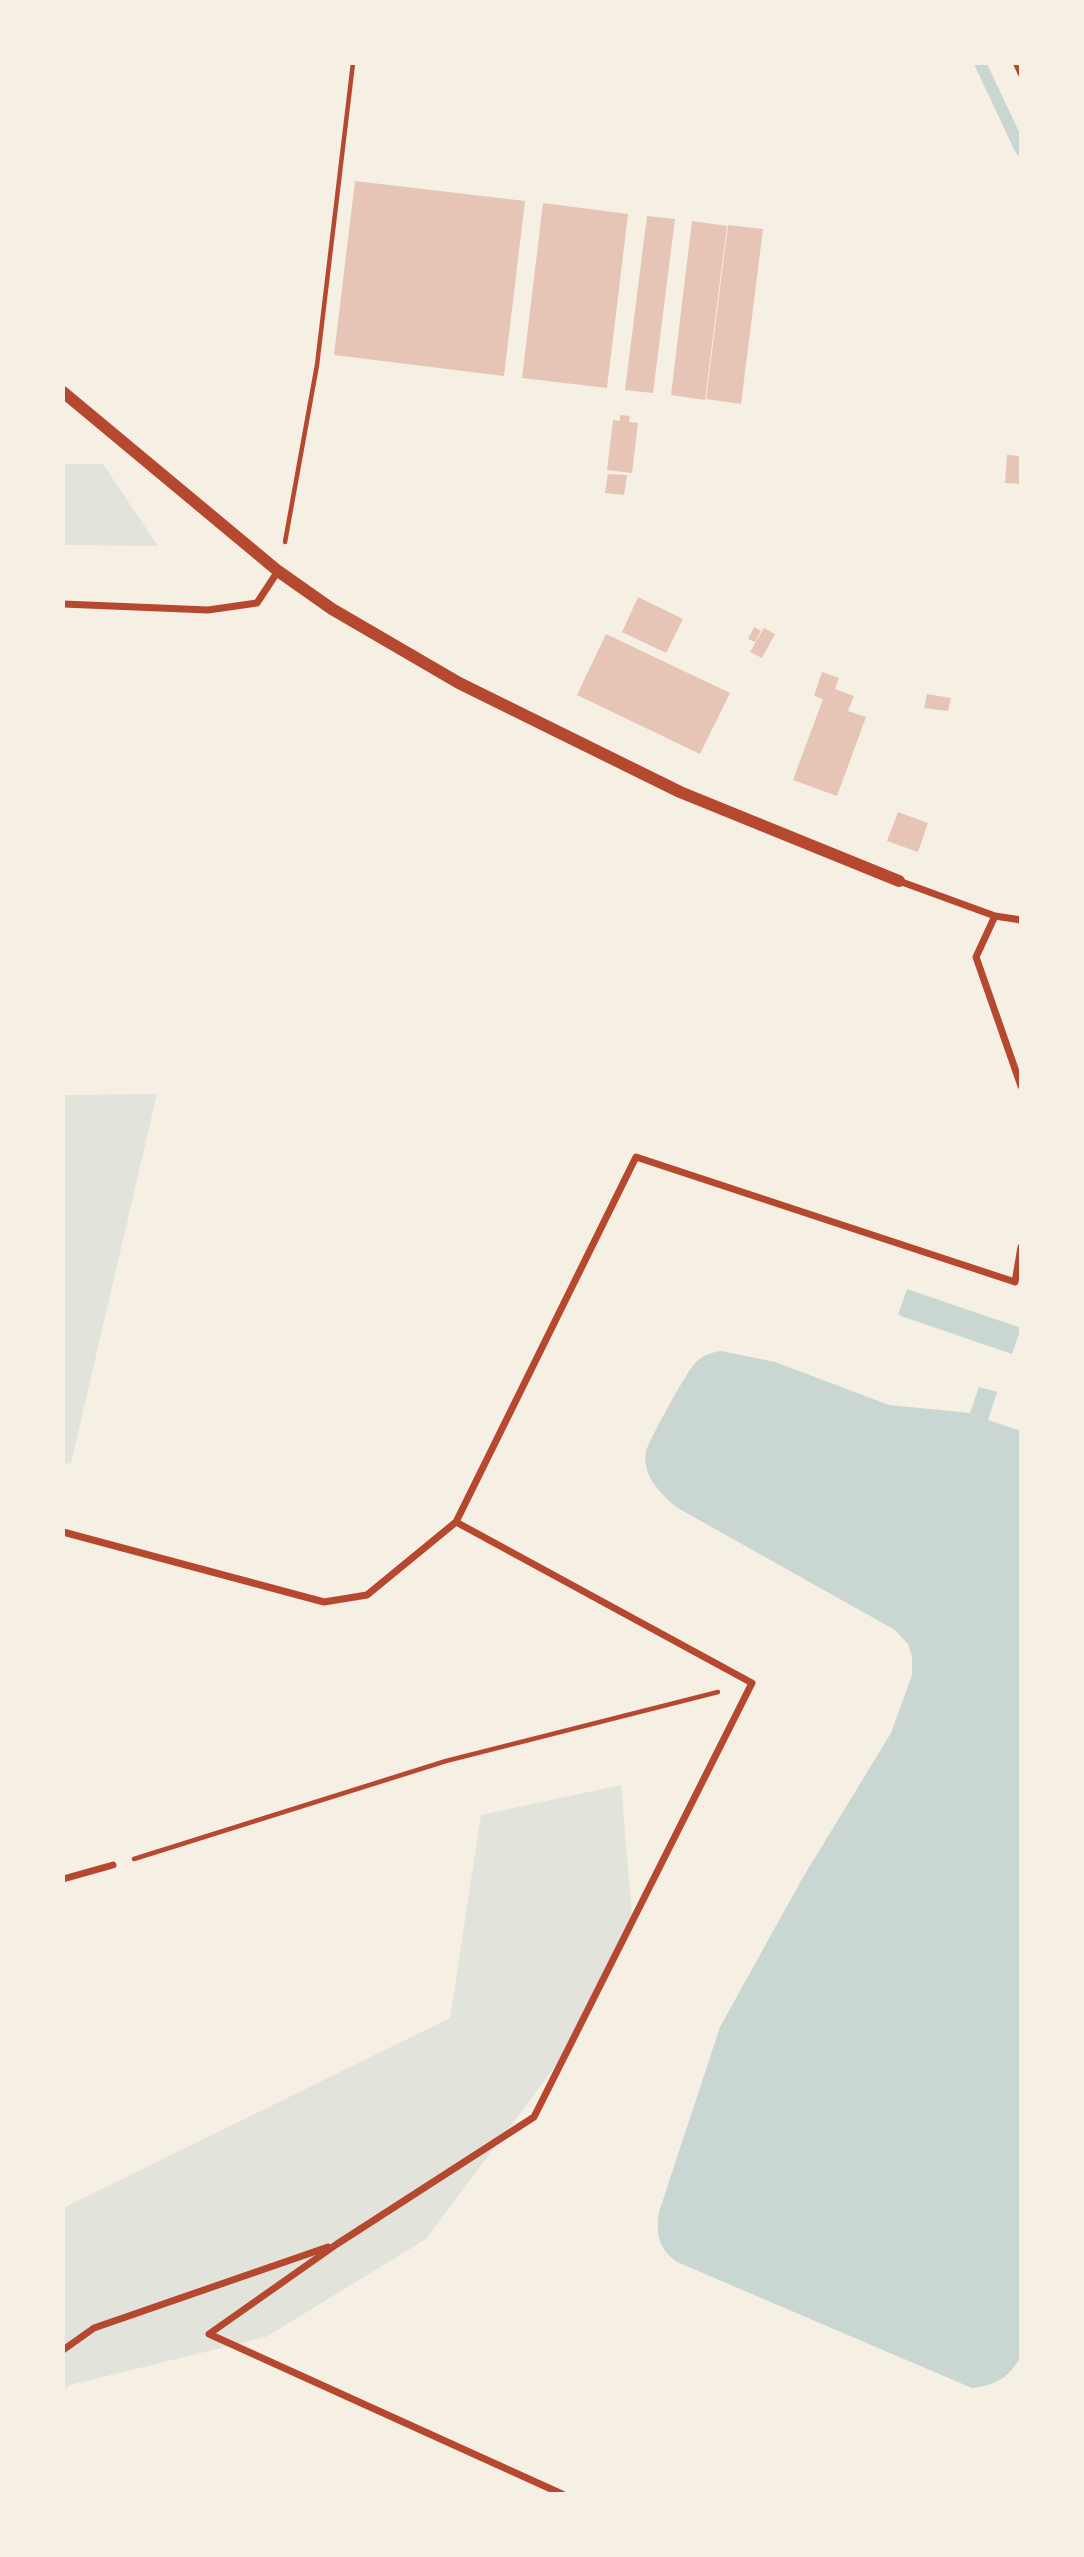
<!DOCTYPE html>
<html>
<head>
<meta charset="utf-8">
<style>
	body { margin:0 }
	#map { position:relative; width:1084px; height:2557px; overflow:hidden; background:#f6efe4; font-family:Signika,sans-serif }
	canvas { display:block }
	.frame { position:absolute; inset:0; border:65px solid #f6efe4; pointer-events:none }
</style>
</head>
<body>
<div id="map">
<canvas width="1084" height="2557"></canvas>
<div class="frame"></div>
</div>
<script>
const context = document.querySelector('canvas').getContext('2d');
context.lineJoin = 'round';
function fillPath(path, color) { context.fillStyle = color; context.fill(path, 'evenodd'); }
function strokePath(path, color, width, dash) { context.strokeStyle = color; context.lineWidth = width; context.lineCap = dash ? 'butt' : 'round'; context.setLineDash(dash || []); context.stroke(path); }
fillPath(new Path2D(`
	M63,464H103L158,546L63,545Z
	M157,1094L71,1463L63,1464V1095Z
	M621,1785L633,1928L560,2060L426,2239L266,2337L70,2385L63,2391V2208L450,2018L481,1815Z`), '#e2e4dc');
fillPath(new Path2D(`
	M907,1289L1021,1328L1012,1354L898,1315Z
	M721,1351L775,1362L889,1405L970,1413L979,1387L997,1392L988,1420L1021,1431V2356C1009,2378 996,2385 972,2388L677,2262C658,2248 656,2236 659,2212L720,2027L802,1879L891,1733L912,1675V1656L908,1644L895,1630L676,1507C660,1493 642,1475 646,1452C648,1442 685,1375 693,1366C700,1356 709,1353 721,1351Z`), '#c9d6d2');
strokePath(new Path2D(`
	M980,63L1021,150`), '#c9d6d2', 12);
fillPath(new Path2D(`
	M355,181L525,201L504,376L334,355Z
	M543,203L628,214L607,388L522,378Z
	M647,216L675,219L653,393L625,390Z
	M692,221L727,226L705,400L671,395Z
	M728,225L763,229L741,404L706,399Z
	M620,415L630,416L629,422L638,423L632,473L607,470L613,420L620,421Z
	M1007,455L1021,456V484L1005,483Z
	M608,474L627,475L624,495L605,493Z
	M638,597L683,619L666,653L622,632Z
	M754,627L761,631L755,642L748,639Z
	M764,628L775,634L762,658L750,652Z
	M606,634L730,693L700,754L577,695Z
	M822,672L839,678L835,689L854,696L848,711L866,717L837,796L793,780L823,699L814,696Z
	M927,694L951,698L948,711L924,708Z
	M898,812L928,823L918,852L887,841Z`), '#e6c5b7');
strokePath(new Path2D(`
	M1015,63L1021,76
	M285,542L317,365L353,63
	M134,1859L446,1761L718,1692`), '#b5482f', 4.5);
strokePath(new Path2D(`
	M63,604L208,610L257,603L278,571
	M899,881L995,916L1021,920
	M995,916L976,957L1021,1086
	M63,1532L324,1602L367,1595L456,1522
	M63,1879L113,1865
	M63,2350L94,2328L328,2247
	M562,2494L209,2334L337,2244L534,2117L752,1683L456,1522L636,1157L1015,1282L1021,1247`), '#b5482f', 7);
strokePath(new Path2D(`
	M63,392L278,571L332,609L459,683L680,792L899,881`), '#b5482f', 12);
</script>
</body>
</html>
